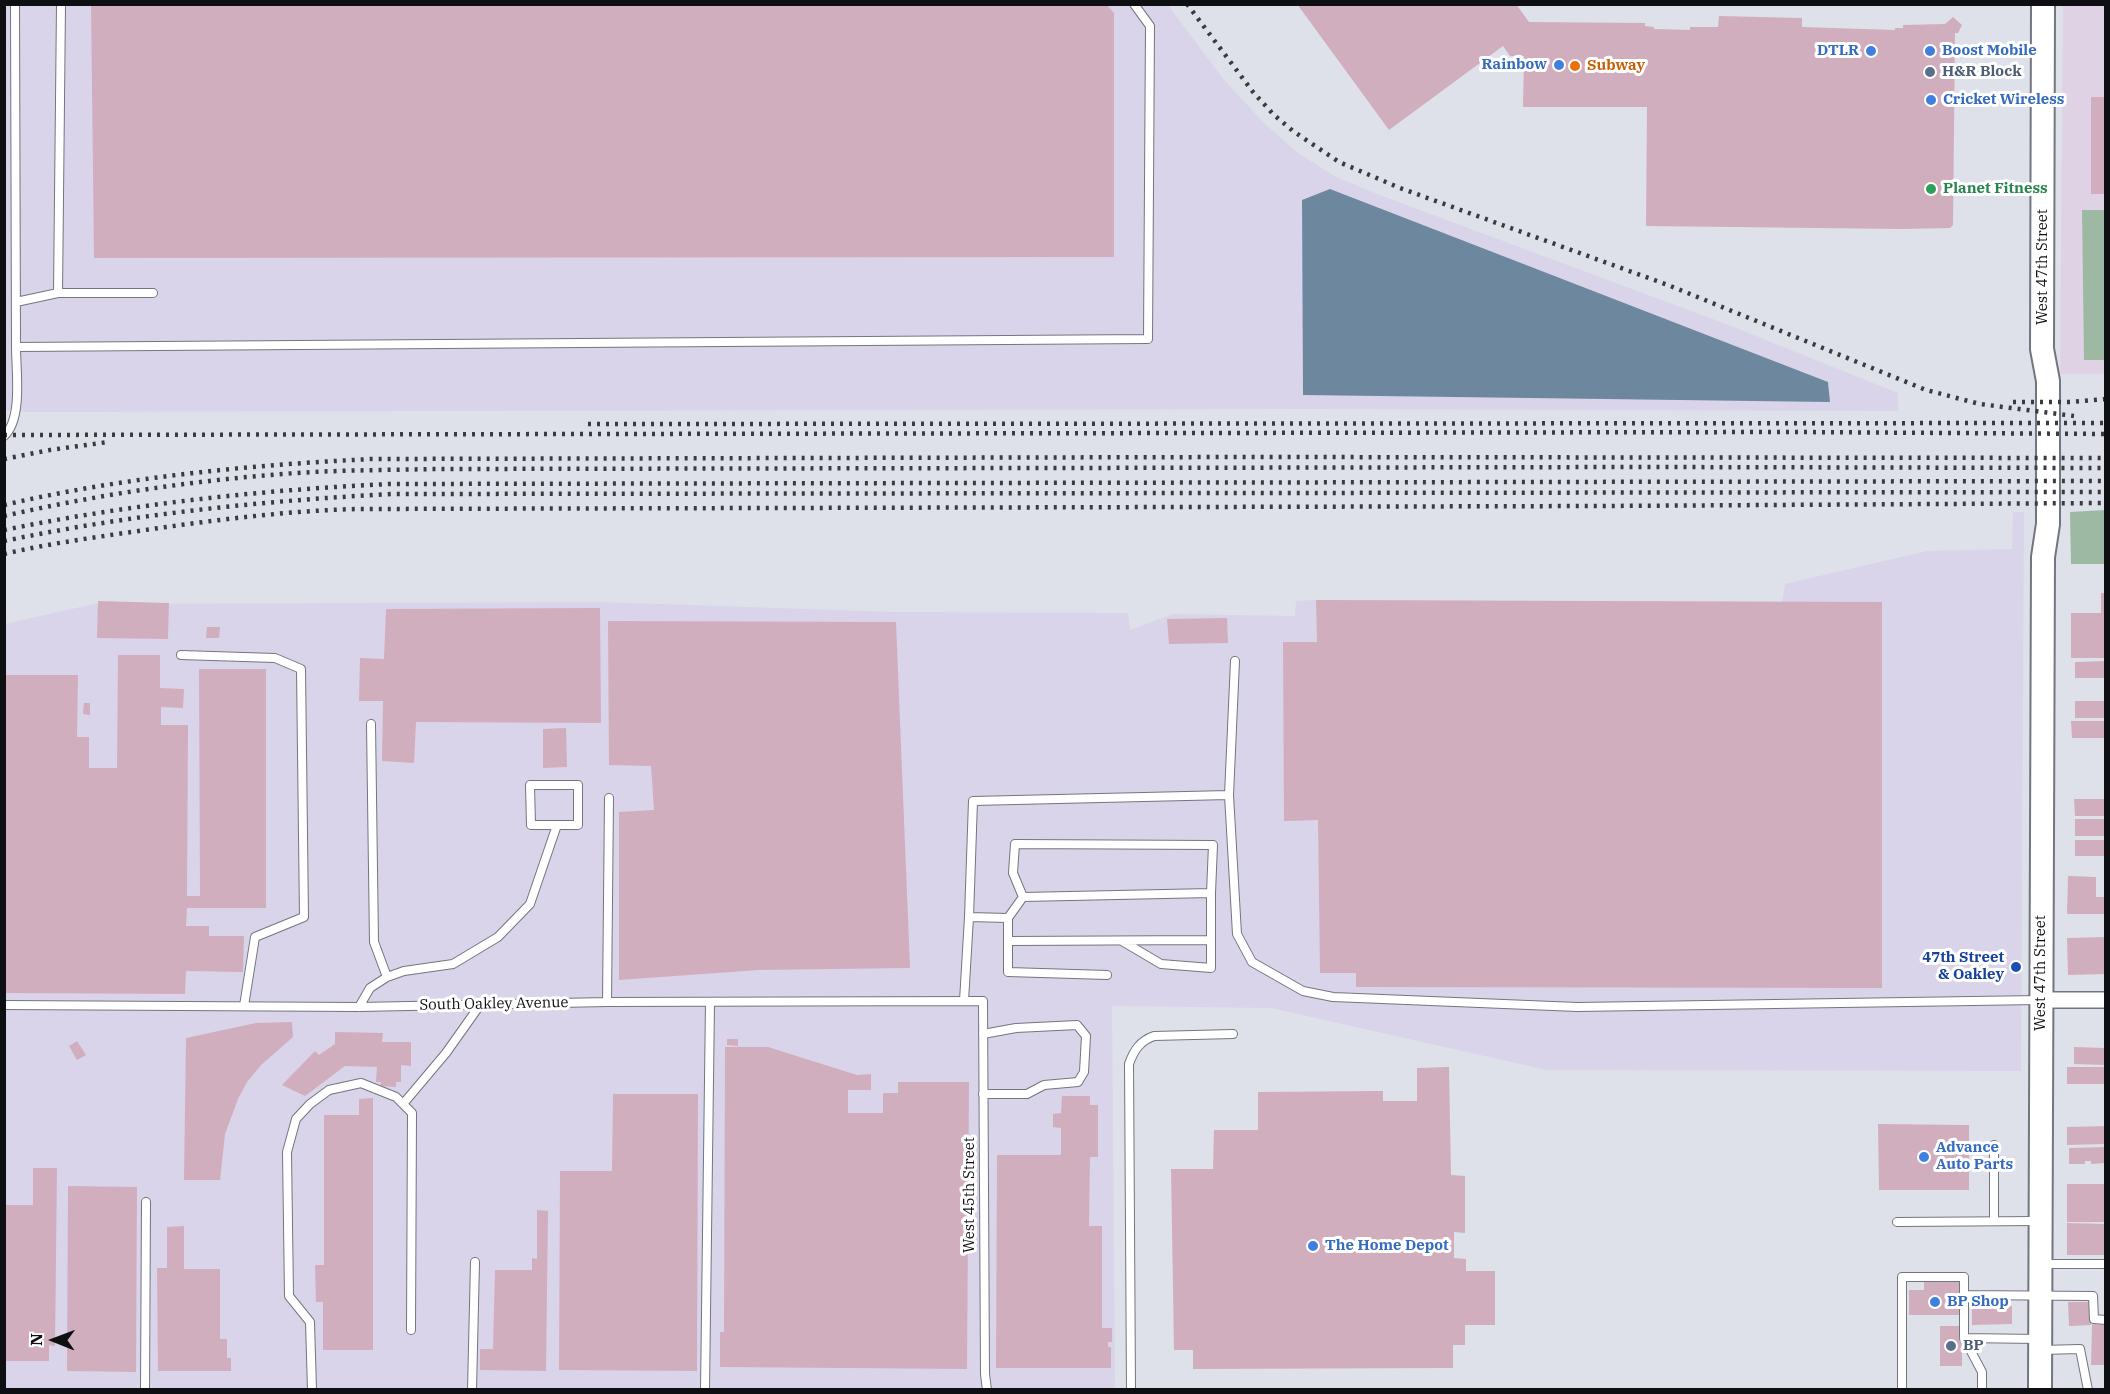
<!DOCTYPE html>
<html>
<head>
<meta charset="utf-8">
<style>
	body { margin:0 }
	#map { position:relative; width:2110px; height:1394px; overflow:hidden; background:#dee1ea; font-family:"IBM Plex Serif",serif }
	canvas { display:block }
	.frame { position:absolute; inset:0; border:6px solid #0e0f12; pointer-events:none }
	.north { position:absolute; left:24px; top:1310px; width:60px; height:60px; -webkit-text-stroke:4px #fff; paint-order:stroke; rotate:271deg; font-size:16px; font-weight:700; line-height:24px; text-align:center; color:#0e0f12 }
	.north::after { content:''; display:block; margin:auto; width:21px; height:27px; background:#0e0f12; clip-path:polygon(50% 0,100% 100%,50% 72%,0 100%) }
</style>
</head>
<body>
<div id="map">
<canvas width="2110" height="1394"></canvas>
<div class="frame"></div>
<div class="north">N</div>
</div>
<script>
const context = document.querySelector('canvas').getContext('2d');
context.lineJoin = 'round';
function fillPath(path, color) { context.fillStyle = color; context.fill(path, 'evenodd'); }
function strokePath(path, color, width, dash) { context.strokeStyle = color; context.lineWidth = width; context.lineCap = dash ? 'butt' : 'round'; context.setLineDash(dash || []); context.stroke(path); }
function label(font, color, halo, rows, align = 'center') {
  context.font = font + ' "IBM Plex Serif",serif'; context.lineWidth = 6; context.setLineDash([]); context.textBaseline = 'middle'; context.strokeStyle = halo; context.fillStyle = color; for (const [text, x, y, turn = 0] of rows) {
    context.save(); context.translate(x, y); context.rotate((+turn || 0) * Math.PI / 180); context.textAlign = isNaN(turn) ? turn : align; if (halo) context.strokeText(text, 0, 0); context.fillText(text, 0, 0); context.restore();
  }
}
fillPath(new Path2D(`
	M4,5H1168L1224,80L1264,123L1298,153L1336,177L1377,194L1726,324L1898,393V411L1307,409L29,412L5,410Z
	M2013,512H2024L2021,1071L1547,1070L1271,1008L1112,1006L1115,1389H5L4,624L94,604L600,602L896,612L1128,613L1130,630L1173,614L1295,616L1296,601L1316,600L1782,602L1785,584L1927,551L2012,549Z`), '#d9d4e9');
fillPath(new Path2D(`
	M2063,5H2105V374H2060Z`), '#e0d2e5');
fillPath(new Path2D(`
	M2082,210H2105V360H2084Z
	M2105,510V564H2071L2070,512Z`), '#9db9a4');
fillPath(new Path2D(`
	M1330,189L1828,382L1830,402L1303,395L1302,200Z`), '#6d889e');
fillPath(new Path2D(`
	M91,4H1106L1114,13V257L94,258Z
	M1297,4H1516L1529,22L1645,23V26L1654,27V29L1690,30V27H1718L1719,16L1802,18V27L1895,30V28H1903V25L1945,24L1953,17L1962,25L1958,33H1955L1953,225L1950,228L1902,229L1646,226L1647,107H1523L1524,56H1510L1503,46L1389,130Z
	M2091,97H2106V194H2091Z
	M2101,593H2106V658H2071V613H2101Z
	M1316,600L1882,602V988L1356,987V973H1320L1318,820L1284,821L1283,642H1317Z
	M98,601L169,603L168,639L97,638Z
	M600,608L601,723L416,722L414,763L382,761L383,701H359L360,658L384,659L386,609Z
	M1227,618L1228,643L1169,644L1167,619Z
	M608,621L896,622L910,968L759,970L619,980V812L654,810L651,766L609,765Z
	M207,627H220L219,638H206Z
	M118,655H160V688L184,689L183,708L161,707V725H188L187,896H200L199,669H266V908H187L186,926H209V936H244L243,972L186,971L185,994L4,993V675H78L77,737H89V768H117Z
	M2106,661V678H2075V662Z
	M2075,701H2106V718H2075Z
	M84,703H90V715L83,714Z
	M2071,721H2106V738H2072Z
	M566,728L567,767L543,768V729Z
	M2074,799H2106V816H2075Z
	M2075,819H2106V836H2075Z
	M2075,840H2106V856H2075Z
	M2068,876L2096,877V897H2106V914H2067Z
	M2106,937V974L2068,975L2067,938Z
	M292,1022L293,1037L261,1065L247,1082L238,1099L225,1134L220,1180H184L186,1038L256,1023Z
	M335,1032L383,1033L382,1042H411V1066L401,1065V1082H396V1087L380,1086L381,1082H376L377,1067L345,1066L305,1096L282,1085L315,1051L319,1055L335,1044Z
	M727,1039H738V1046L727,1045Z
	M77,1041L86,1055L77,1060L69,1046Z
	M725,1047H768L857,1075L871,1074V1090H848V1113H883V1093H898V1082H969L967,1369L720,1367V1332H724Z
	M2074,1047L2106,1048V1065L2074,1064Z
	M1449,1067L1451,1175L1465,1176V1233L1454,1232V1258L1466,1259V1271H1495V1325H1465V1345H1453V1368L1193,1369V1350H1174L1171,1169H1213L1214,1130H1258V1092L1383,1091V1101H1417V1068Z
	M2067,1067H2106V1084H2067Z
	M613,1094H698L697,1371L559,1370L560,1171H612Z
	M1062,1096H1090V1105H1098V1157H1090L1089,1226H1102V1328H1112V1342H1108V1347H1111V1368H996L997,1155H1061V1128L1053,1127V1114L1061,1113Z
	M373,1098V1350H323V1302H316L315,1265H324V1115H359V1099Z
	M1878,1124L1969,1125V1190H1879Z
	M2106,1126V1144L2067,1145V1127Z
	M2106,1147V1163L2091,1164V1161H2085V1164H2069V1148Z
	M33,1168H57L55,1346L49,1345V1361H5V1205H33Z
	M2067,1184H2106V1222H2067Z
	M68,1186L137,1187L136,1372L67,1371Z
	M537,1210L548,1211L546,1371L480,1370V1349H493L495,1270H532V1258L537,1259Z
	M2067,1223L2106,1224V1255H2067Z
	M184,1226V1269H220V1339H227V1358H231V1371H158L157,1268H167V1227Z
	M1961,1278V1315H1909V1290H1924V1279Z
	M2068,1302H2091V1325L2069,1326Z
	M1972,1306H2012V1324L1972,1325Z
	M2092,1324L2106,1325V1365H2091Z
	M1940,1326H1962V1366H1940Z`), '#d1aebd');
const lane = new Path2D(`
	M15,4L16,347L1148,339L1150,26L1134,4
	M58,293L61,4
	M16,302L58,293H153
	M4,436C23,419 16,371 16,347
	M181,655L275,658L301,669L304,917L255,937L244,1006
	M1235,661L1229,795L1237,934L1252,962L1303,991L1333,997L1577,1007L2039,1000
	M530,785H578V825H531Z
	M1023,897L1013,873L1015,844L1213,845L1211,893
	M969,917L973,801L1229,795
	M1008,918L1023,897L1211,893V940
	M1008,941L1211,940V968L1161,964L1122,941
	M387,977L404,971L453,964L498,937L530,904L557,825
	M964,1001L969,917L1008,918V972L1107,975
	M607,1002L609,798
	M4,1005L359,1007L607,1002L983,1001L985,1374L987,1390
	M359,1007L370,988L387,977L374,942L371,724
	M983,1034L1016,1028L1077,1025L1086,1036L1084,1072L1078,1082L1044,1085L1027,1094H983
	M403,1104L446,1053L480,1005
	M1994,1145V1221
	M1897,1222L2039,1221
	M2041,1264H2106
	M1965,1295L2093,1296L2094,1319L2106,1320
	M2041,1350L2080,1349L2088,1390
	M145,1390L146,1202
	M312,1390L310,1322L289,1296L287,1152L296,1119L310,1104L329,1090L361,1083L396,1097L412,1113L411,1330
	M472,1390L475,1262
	M705,1390L710,1002
	M1131,1390L1129,1064C1134,1050 1140,1041 1154,1036L1233,1034
	M1902,1390V1277H1964V1338
	M1982,1390V1372L1964,1338L2038,1339`);
const street = new Path2D(`
	M2041,1000H2106`);
const secondary = new Path2D(`
	M2040,1390L2043,557L2048,524V381L2042,349L2043,4`);
strokePath(lane, '#73767e', 10);
strokePath(street, '#73767e', 18);
strokePath(secondary, '#73767e', 26);
strokePath(lane, '#fff', 8);
strokePath(street, '#fff', 15);
strokePath(secondary, '#fff', 22);
strokePath(new Path2D(`
	M1187,4L1253,92L1274,115L1293,131L1339,162L1400,188L1668,285L1926,390L1980,404L2074,416
	M2013,402H2071L2106,399
	M588,424L2106,423
	M4,435L1796,432L2106,434
	M4,459L50,450L108,442
	M4,505C124,477 249,465 372,459L1247,457L2106,458
	M4,516C105,493 210,478 313,472C353,470 393,470 432,469L1647,467L2106,468
	M4,530C132,504 260,490 390,484L2106,481
	M4,541C134,514 260,501 391,494L2106,492
	M4,554C51,543 98,537 145,530C215,520 285,511 356,509L1602,506L2106,503`), '#393b3f', 4.5, [3, 6]);
for (const [x, y, r, color] of [
	[1871,51,6,"#3f7fe0"],
	[1930,51,6,"#3f7fe0"],
	[1559,65,6,"#3f7fe0"],
	[1575,66,6,"#e8710a"],
	[1930,72,6,"#5c6f8a"],
	[1931,100,6,"#3f7fe0"],
	[1931,189,6,"#2e9e5b"],
	[2016,967,6,"#1a4fb4"],
	[1924,1157,6,"#3f7fe0"],
	[1313,1246,6,"#3f7fe0"],
	[1935,1302,6,"#3f7fe0"],
	[1951,1346,6,"#5c6f8a"]
]) { const dot = new Path2D(); dot.arc(x, y, r, 0, 2 * Math.PI); context.fillStyle = color; context.fill(dot); strokePath(dot, '#fff', 2); }
label('bold 15px', '#366cbe', '#fff', [
	["DTLR",1859,51,"right"],
	["Boost Mobile",1942,51],
	["Rainbow",1547,65,"right"],
	["Cricket Wireless",1943,100],
	["Advance",1936,1148],
	["Auto Parts",1936,1165],
	["The Home Depot",1325,1246],
	["BP Shop",1947,1302]
], 'left');
label('bold 15px', '#c56008', '#fff', [
	["Subway",1587,66]
], 'left');
label('bold 15px', '#4e5e75', '#fff', [
	["H&R Block",1942,72],
	["BP",1963,1346]
], 'left');
label('bold 15px', '#27864d', '#fff', [
	["Planet Fitness",1943,189]
], 'left');
label('15px', '#0e0f12', '#fff', [
	["West 47th Street",2043,267,-90],
	["West 47th Street",2041,973,-90],
	["South Oakley Avenue",494,1004,-1],
	["West 45th Street",970,1195,-90]
]);
label('bold 15px', '#164399', '#fff', [
	["47th Street",2004,958],
	["& Oakley",2004,975]
], 'right');
</script>
</body>
</html>
